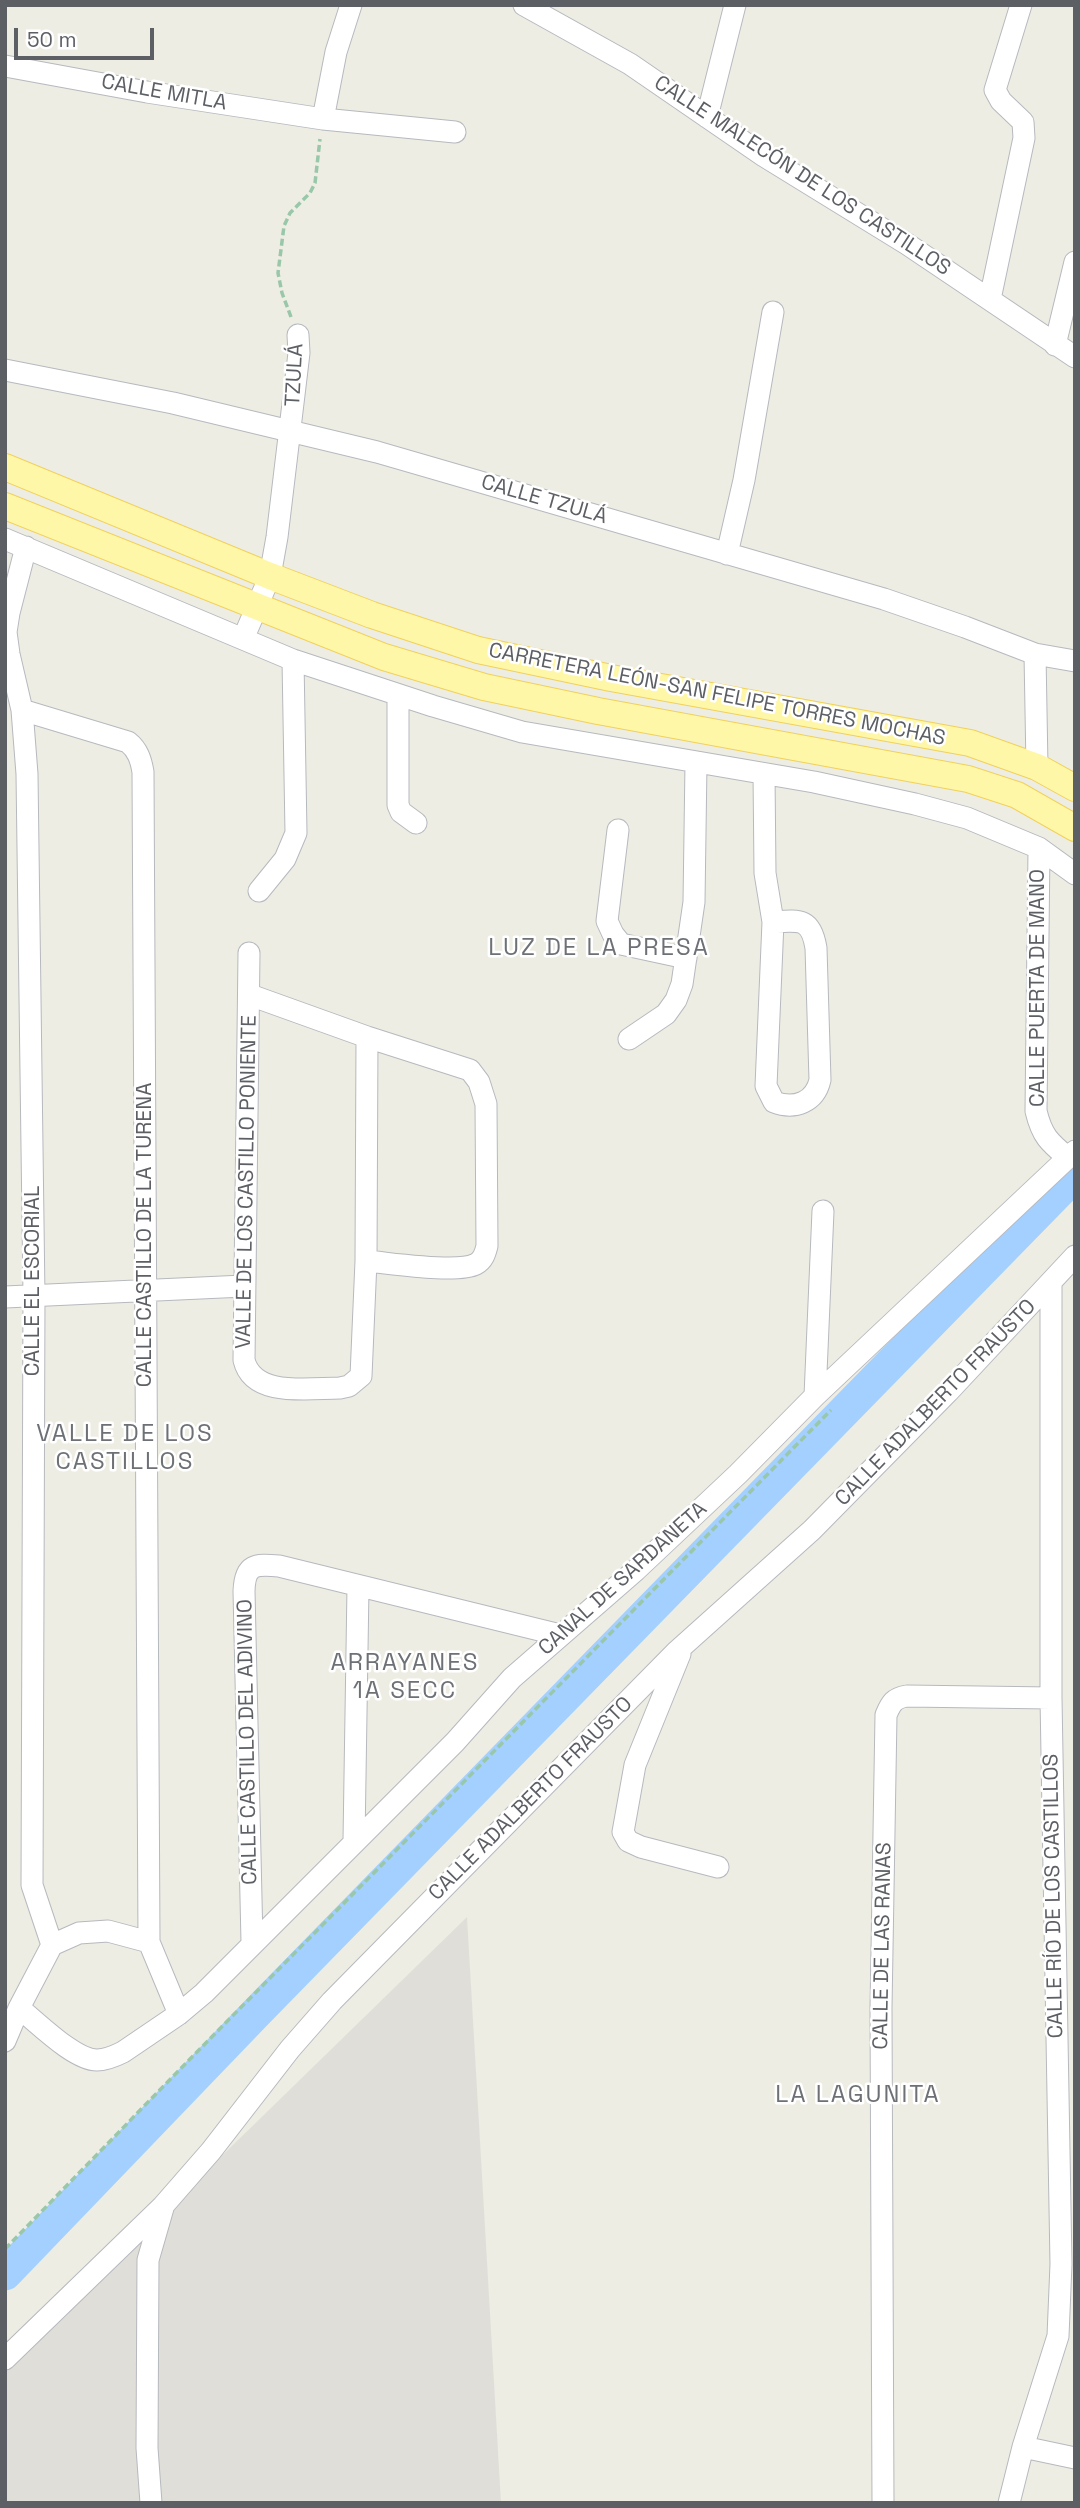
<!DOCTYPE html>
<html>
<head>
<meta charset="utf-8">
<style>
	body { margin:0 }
	#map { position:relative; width:1080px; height:2508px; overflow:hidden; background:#eeede4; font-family:"Space Grotesk",sans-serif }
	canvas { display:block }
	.frame { position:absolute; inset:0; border:7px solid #5c5f64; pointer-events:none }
	.scale { position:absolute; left:14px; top:28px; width:140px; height:32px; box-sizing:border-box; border:4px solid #5c5f64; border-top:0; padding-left:9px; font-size:21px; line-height:24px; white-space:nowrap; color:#5c5f64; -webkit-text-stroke:5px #fff; paint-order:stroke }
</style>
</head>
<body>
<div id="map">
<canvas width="1080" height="2508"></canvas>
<div class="frame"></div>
<div class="scale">50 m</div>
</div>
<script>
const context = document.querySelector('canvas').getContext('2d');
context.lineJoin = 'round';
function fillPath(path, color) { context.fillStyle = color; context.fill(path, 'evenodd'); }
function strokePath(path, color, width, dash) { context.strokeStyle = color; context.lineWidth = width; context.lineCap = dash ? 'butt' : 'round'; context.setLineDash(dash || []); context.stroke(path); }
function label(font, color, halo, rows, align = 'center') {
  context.font = font + ' "Space Grotesk",sans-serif'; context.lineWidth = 5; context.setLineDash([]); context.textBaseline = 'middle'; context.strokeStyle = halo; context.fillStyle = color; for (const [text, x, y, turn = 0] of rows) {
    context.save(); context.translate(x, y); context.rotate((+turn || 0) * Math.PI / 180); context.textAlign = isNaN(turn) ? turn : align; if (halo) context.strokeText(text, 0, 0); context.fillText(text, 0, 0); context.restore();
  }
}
fillPath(new Path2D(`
	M467,1917L501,2503H5V2367Z`), '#e0ded8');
strokePath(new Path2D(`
	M5,2274L257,2012L1075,1175`), '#a3d0ff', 33);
const minor = new Path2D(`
	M524,5L630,64L764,156L907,244L1075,357
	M5,66L147,92L323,119L455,132
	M707,117L735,5
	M323,119L336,52L351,5
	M990,299L1024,138L1023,122L1001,101L995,90L1021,5
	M1055,345L1075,262
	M5,370L173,403L377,452L884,599L965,627L1035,654L1075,661
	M5,539L293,660L433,706L522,732L814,782L915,804L967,818L1039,848L1075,874
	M727,554L744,480L773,312
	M243,639L270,576L277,537L299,353L298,335
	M1035,654L1037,767
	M398,695V805L401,812L416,823
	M22,710L128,742C138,750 141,760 143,772L149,1942
	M764,774L765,873L773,922L766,1086L774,1102C795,1110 815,1102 820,1080L816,948C811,918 800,920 773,922
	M618,830L607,921L613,934L621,944L686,958
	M1039,848L1036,1111C1042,1136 1049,1142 1068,1158
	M259,891L285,859L296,833L293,660
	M249,953L244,1360C253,1398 309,1388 340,1388L349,1386L361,1376L366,1261L367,1037
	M250,995L367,1037L470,1070L479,1082L486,1104L487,1246C485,1254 483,1260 476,1264C457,1274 390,1263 366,1261
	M629,1039L666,1014L676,1000L682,984L694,902L696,763
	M5,1297L244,1286
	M815,1396L823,1211
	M680,1654L635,1765L623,1832L628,1841L641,1847L718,1867
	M354,1840L358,1587
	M252,1942L244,1591C245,1564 255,1564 279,1566L560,1635
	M52,1945L79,1933L108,1931L149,1942L179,2014
	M19,2008C37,2022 74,2060 97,2060C106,2060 115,2056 123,2052L179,2014L204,1993L455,1742L512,1678L636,1570L738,1474L815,1396L1075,1151
	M5,2041L19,2008L52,1945L32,1885L34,1296L27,774L22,710L9,654L6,632L9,613L26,547
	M5,2359L163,2206L211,2151L290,2049L332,2001L676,1652L812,1530L948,1392L1075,1256
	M1023,2447L1075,2458
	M151,2503L147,2448L148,2260L163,2208
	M883,2503L881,2008L886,1715C891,1703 894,1698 907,1696L1051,1698
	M1009,2503L1023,2447L1058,2336L1061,2264L1051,1698V1282`);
const major = new Path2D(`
	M5,467L270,576L372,615L478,650L611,678L970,743L1037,767L1075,788
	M5,506L384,657L484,687L598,711L968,779L1017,795L1075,828`);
strokePath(minor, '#b6b9be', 23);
strokePath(major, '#f1d15a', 28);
strokePath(new Path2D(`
	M291,317L282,293L278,273L284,226L290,213L310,193L315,183L320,139
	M5,2249L190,2059L831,1410`), '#99c7a9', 3.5, [7, 3.5]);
strokePath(minor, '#fff', 21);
strokePath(major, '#fff7a8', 26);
label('21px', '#5c5f64', '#fff', [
	["CALLE MITLA",164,93,10],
	["CALLE MALECÓN DE LOS CASTILLOS",802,176,33],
	["TZULÁ",295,375,-87],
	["CALLE TZULÁ",544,500,16],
	["CARRETERA LEÓN-SAN FELIPE TORRES MOCHAS",717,695,11],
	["CALLE PUERTA DE MANO",1038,988,-90],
	["VALLE DE LOS CASTILLO PONIENTE",247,1182,-89],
	["CALLE CASTILLO DE LA TURENA",145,1235,-90],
	["CALLE EL ESCORIAL",33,1281,-90],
	["CALLE ADALBERTO FRAUSTO",936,1403,-46],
	["CANAL DE SARDANETA",623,1579,-42],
	["CALLE CASTILLO DEL ADIVINO",248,1742,-91],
	["CALLE ADALBERTO FRAUSTO",531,1799,-45],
	["CALLE RÍO DE LOS CASTILLOS",1054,1896,-91],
	["CALLE DE LAS RANAS",883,1946,-89]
]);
context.letterSpacing = '2px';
label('24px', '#6d7176', '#fff', [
	["LUZ DE LA PRESA",599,948],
	["VALLE DE LOS",125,1434],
	["CASTILLOS",125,1462],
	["ARRAYANES",405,1663],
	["1A SECC",405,1691],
	["LA LAGUNITA",858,2095]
]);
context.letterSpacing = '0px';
</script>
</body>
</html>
